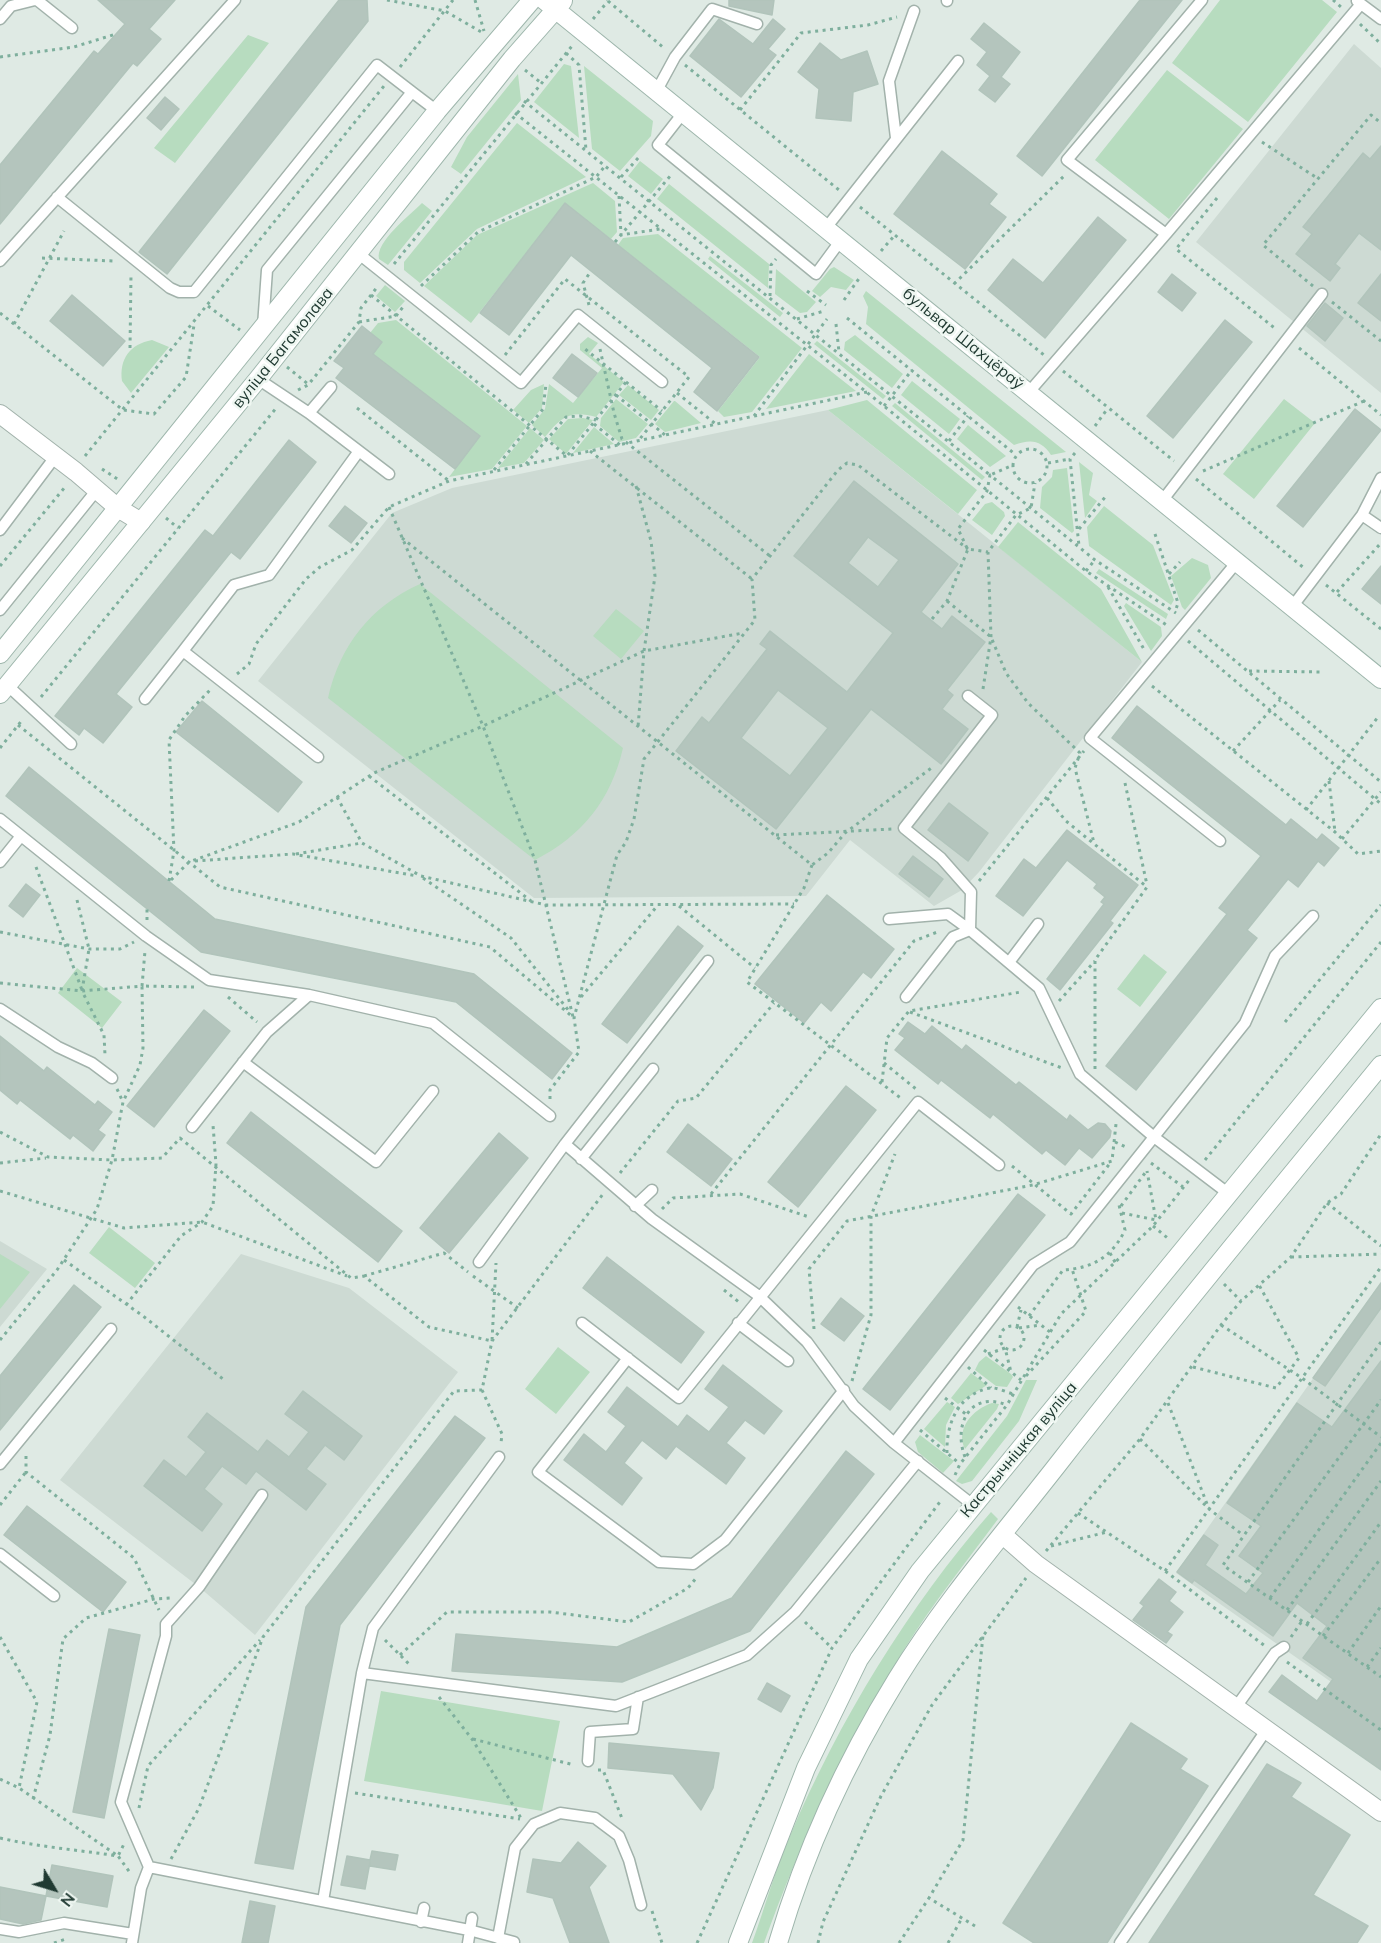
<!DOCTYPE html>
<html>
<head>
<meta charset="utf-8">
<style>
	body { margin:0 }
	#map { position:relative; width:1381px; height:1943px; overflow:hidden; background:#dfeae4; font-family:Mulish,sans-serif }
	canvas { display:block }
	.north { position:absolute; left:24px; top:1859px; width:60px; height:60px; -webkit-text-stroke:4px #eff7f2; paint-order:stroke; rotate:128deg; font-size:16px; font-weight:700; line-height:24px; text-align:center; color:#203a32 }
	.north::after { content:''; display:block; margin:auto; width:21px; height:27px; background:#203a32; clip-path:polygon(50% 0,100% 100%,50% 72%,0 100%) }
</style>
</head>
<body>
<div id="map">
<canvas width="1381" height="1943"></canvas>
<div class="north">N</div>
</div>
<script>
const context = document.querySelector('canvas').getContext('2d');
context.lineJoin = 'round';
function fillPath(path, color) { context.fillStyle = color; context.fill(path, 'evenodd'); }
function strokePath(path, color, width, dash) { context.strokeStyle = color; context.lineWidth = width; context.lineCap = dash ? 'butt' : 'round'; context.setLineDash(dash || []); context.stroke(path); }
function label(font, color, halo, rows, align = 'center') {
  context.font = font + ' Mulish,sans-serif'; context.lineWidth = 5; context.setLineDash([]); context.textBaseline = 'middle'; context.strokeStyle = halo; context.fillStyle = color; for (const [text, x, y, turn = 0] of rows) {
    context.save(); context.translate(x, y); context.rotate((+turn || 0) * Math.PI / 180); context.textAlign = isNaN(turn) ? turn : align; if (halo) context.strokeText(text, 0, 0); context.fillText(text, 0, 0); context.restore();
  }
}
fillPath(new Path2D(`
	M1354,44L1381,68V393L1196,242Z
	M828,410L1142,662L979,872L962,890L934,906L850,840L806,896L534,898L258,681L392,513L452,488Z
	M0,1241L47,1269L0,1327Z
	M241,1254L349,1288L458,1372L255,1635L199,1587L60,1480Z
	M1381,1282V1717L1176,1573Z`), '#cddad3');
fillPath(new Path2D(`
	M1220,0H1322L1337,12L1248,122L1172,63Z
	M248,35L269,43L175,163L154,148Z
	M564,64L571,66L579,138L534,102Z
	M584,66L653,121L651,136L620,171L592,149Z
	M1167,70L1243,129L1169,219L1095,160Z
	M518,74L521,100L461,174L451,167L467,137Z
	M517,123L586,177L477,229L420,283L404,270V262Z
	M640,161L663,179L651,194L628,176Z
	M593,183L615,201L617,232L611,239L565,204L471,323L424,286L477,235Z
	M669,184L769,264L768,288L657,199Z
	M422,203L432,211L388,265L379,259C375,242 410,215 422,203Z
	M658,234L802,348L752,412L724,417L718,411L760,357L618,245L623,238Z
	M710,256L783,313L780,317L708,259Z
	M834,267L854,280L846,290L831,287L820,297L812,291L830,269Z
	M776,269L816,302L807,312L800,313L775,294Z
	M385,285L405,301L395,312L376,296Z
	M866,291L1066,452L1051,455C1041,440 1031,439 1014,445L866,324L868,307L863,296Z
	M396,320L527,426L492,469L449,477L480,436L373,354L370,333L378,323Z
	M855,335L903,374L892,388L844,350L845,342Z
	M588,337L598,343L589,354L624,382L596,417C570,410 561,417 545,437L532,425L545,409L549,384L573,403L602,368L580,350V344Z
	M152,340L169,347L131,393L122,381C119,359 130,344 152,340Z
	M817,341L886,396L883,399L814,344Z
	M809,354L856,391L766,409Z
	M912,381L960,419L949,434L901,395Z
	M544,384L542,408L529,423L513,410L531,390Z
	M628,385L659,410L651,420L619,395Z
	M616,399L648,424L636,438L619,442L600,426L601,418Z
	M1284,399L1315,423L1254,499L1223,474Z
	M867,400L977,490L958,514L828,410Z
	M674,401H675L701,423L665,432L655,424Z
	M895,403L985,477L982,480L892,406Z
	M583,418L593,420L566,454L549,439L568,419Z
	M968,425L1006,456L990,467L957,439Z
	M594,427L614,444L573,453Z
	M530,428L544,440L524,463L498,468Z
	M1079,462L1093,473L1089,495L1097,501L1085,518Z
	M1067,468L1074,531L1072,533L1040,508L1042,487L1052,477L1053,470Z
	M992,502L1004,512L1005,516L992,535L972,520L985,504Z
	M1104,506L1153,545L1174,600L1171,605L1089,546L1087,527Z
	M1018,522L1101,589L1142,662L998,547Z
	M1192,558L1208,565L1211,578L1185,610L1182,607L1171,576Z
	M1099,569L1168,614L1166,619L1096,573Z
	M420,584L623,748C611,800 582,836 535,860L328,698C340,645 371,606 420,584Z
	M1126,603L1161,627L1162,636L1151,651L1124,606Z
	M616,609L644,631L621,659L593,636Z
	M1144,954L1167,972L1140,1007L1117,989Z
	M77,968L122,1002L102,1028L58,993Z
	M109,1227L155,1263L135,1288L89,1253Z
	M0,1254L30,1272L0,1309Z
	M558,1347L590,1372L556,1414L525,1389Z
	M986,1356L1011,1374L1013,1377L1007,1387L996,1386L975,1370L979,1362Z
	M971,1373L987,1385L958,1404L951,1398Z
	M1026,1380H1037L1019,1421L972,1481L962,1484L956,1481L1007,1416Z
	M947,1402L955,1407L946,1425L945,1447L924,1429Z
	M992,1403L999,1404L997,1409L965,1449C955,1429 973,1409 992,1403Z
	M920,1435L954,1461L943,1473L918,1452L915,1442Z
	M991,1512L998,1519C967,1561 933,1603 905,1648C847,1742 801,1840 764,1943H752C765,1907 775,1870 790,1836C838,1722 910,1604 991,1512Z
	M381,1691L560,1721L542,1811L364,1781Z`), '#b7dcbf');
const building = new Path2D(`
	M98,0H175L149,29L161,39L137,66L133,63L0,224V165L94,51L98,54L125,24Z
	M339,0H367L368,21L167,274L139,252Z
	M729,0H774L772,15L729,6Z
	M1140,0H1182L1042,176L1017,156Z
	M719,19L753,44L773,19L785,29L768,49L776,55L741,97L690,56Z
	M984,23L1020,52L1001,77L1010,84L995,102L979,90L990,76L977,65L987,52L971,39Z
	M820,43L841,60L867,51L878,84L853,92L851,121L816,118L819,89L798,72Z
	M165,97L179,109L161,130L147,118Z
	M1381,146V250L1359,233L1335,264L1340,268L1330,281L1296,254L1312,234L1303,227L1363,153L1370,159Z
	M942,151L997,194L989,204L1006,217L965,269L894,214Z
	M565,203L759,357L717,411L694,392L712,368L571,255L509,335L480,313Z
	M1098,217L1126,240L1045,338L988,290L1013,259L1043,283Z
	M1172,274L1196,293L1182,311L1158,292Z
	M1381,274V321L1358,303Z
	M72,295L125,341L103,366L50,321Z
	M1325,303L1343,318L1325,341L1307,326Z
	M1225,320L1252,342L1173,438L1147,416Z
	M362,326L382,342L373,354L480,436L455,469L336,378L344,368L334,361Z
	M572,354L597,373L578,397L553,378Z
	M1355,409L1381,430L1303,527L1277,506Z
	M289,440L316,462L240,559L231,552L116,694L132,707L103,743L84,728L79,735L55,716L205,530L213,536Z
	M854,481L958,564L921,612L942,629L952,616L985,642L947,690L953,695L942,709L968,729L941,764L871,709L776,829L676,751L702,717L709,723L767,649L760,644L770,631L847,692L893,633L794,556ZM868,537L899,560L878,587L848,563ZM778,690L828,728L790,776L741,738Z
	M345,506L367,523L351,543L329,526Z
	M1381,566V604L1362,589Z
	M202,701L302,782L278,812L176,732Z
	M1137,706L1286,825L1291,819L1317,840L1322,834L1339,848L1324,866L1318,861L1298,887L1288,879L1247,930L1257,938L1136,1090L1106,1066L1227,914L1219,908L1261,856L1112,738Z
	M29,767L215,919L474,974L572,1053L552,1079L456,1002L201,952L6,796Z
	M949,803L988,833L968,861L928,830Z
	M1067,830L1138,885L1110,921L1113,923L1060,990L1047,979L1104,904L1101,902L1105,897L1094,888L1097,884L1067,860L1023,916L996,896L1024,859L1036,868Z
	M913,856L943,879L929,897L899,874Z
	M26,884L40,895L23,917L9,906Z
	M827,895L894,949L871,978L863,972L831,1011L821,1002L804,1023L755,984Z
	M678,926L703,946L627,1043L602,1024Z
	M204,1010L230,1031L154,1127L127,1106Z
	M908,1022L925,1034L932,1026L962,1050L966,1045L1016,1085L1019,1082L1067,1120L1070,1115L1088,1130L1098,1123L1105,1124L1111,1131L1110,1137L1092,1158L1079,1148L1065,1165L1046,1150L1042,1154L993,1114L990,1118L941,1080L938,1084L895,1050L905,1038L899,1034Z
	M0,1036L44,1071L47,1067L95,1105L98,1101L112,1112L98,1130L105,1135L93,1151L73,1135L70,1139L20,1100L17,1104L0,1090Z
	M846,1086L876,1110L798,1207L768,1182Z
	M251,1112L402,1231L378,1262L227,1143Z
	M688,1124L732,1159L711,1186L667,1152Z
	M499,1133L528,1158L449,1253L420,1228Z
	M1018,1194L1045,1215L890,1410L863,1389Z
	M607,1257L704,1332L681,1363L583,1288Z
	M1381,1283V1308L1325,1386L1313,1378Z
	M74,1285L101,1307L0,1430V1376Z
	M841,1298L864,1316L844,1341L821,1324Z
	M1381,1361V1770L1269,1692L1282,1675L1317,1701L1333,1679L1303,1658L1327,1626L1297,1603L1273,1636L1194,1580L1192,1583L1177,1572L1204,1535L1218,1545L1205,1565L1246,1594L1263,1573L1239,1556L1261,1526L1227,1503L1297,1403L1332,1427Z
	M723,1365L782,1411L764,1434L745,1420L726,1443L745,1458L726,1484L676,1446L666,1459L642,1440L624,1463L642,1478L622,1505L564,1460L584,1434L606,1452L626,1426L608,1412L627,1387L678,1427L687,1415L709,1432L729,1407L705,1389Z
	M303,1391L362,1436L344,1460L325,1445L306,1469L326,1484L306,1510L256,1471L246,1484L222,1466L204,1489L222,1504L202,1531L144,1486L164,1460L186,1477L206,1452L188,1437L207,1413L258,1452L267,1440L289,1457L309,1432L285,1414Z
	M455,1416L485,1438L340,1625L293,1869L255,1863L306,1607Z
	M846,1451L874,1474L750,1631L622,1682L452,1671L456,1634L617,1647L732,1598Z
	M27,1506L126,1582L103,1612L4,1535Z
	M1159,1579L1176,1592L1169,1601L1183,1612L1167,1632L1172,1635L1166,1643L1133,1620L1144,1606L1140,1603Z
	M109,1629L140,1635L104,1818L73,1812Z
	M767,1683L790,1696L781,1712L758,1699Z
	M1131,1723L1187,1759L1180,1769L1208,1786L1107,1943H1034L1003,1923Z
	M609,1743L719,1753L713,1788L701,1810L673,1774L608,1768Z
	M1267,1764L1301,1783L1291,1797L1350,1835L1313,1895L1368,1926L1357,1943H1149Z
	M578,1842L606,1866L589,1887L609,1943H570L553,1898L527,1892L533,1859L561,1863Z
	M372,1851L398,1855L395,1870L370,1866V1862L365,1889L341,1885L347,1856L370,1860Z
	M52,1865L113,1876L107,1907L46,1896Z
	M0,1887L46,1896L41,1920L23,1924L0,1919Z
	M250,1901L275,1906L268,1943H242Z`);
fillPath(building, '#b4c5bd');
strokePath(building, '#b1c4bb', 1.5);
const service = new Path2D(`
	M37,0L72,28
	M947,0V1
	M1357,1L1381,19
	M0,19L11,6L35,0
	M656,92L675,57L712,9L757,24
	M683,113L658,145L816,274L841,240
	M896,138L889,81L914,11
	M57,197L170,288L179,292H194L377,65L412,92
	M826,228L958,61
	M1166,234L1361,4
	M359,254L521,383L578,315L662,382
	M0,261L235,0
	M263,326L267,270L412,92L437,111
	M258,379L309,413L389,474
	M1029,392L1166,234L1067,160L1202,0
	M309,413L331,387
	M1162,501L1322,294
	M1362,515L1381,528
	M0,530L55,457
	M1292,607L1362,515L1381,478
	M0,610L96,491
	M7,685L71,744
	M968,696L992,715L904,828L941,858L971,892L970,930
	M145,699L183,651
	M318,757L183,651L234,585L269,575L359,451
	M0,819L146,936L209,980L309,995L433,1023L550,1116
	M1220,841L1090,738L1237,562
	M0,862L21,836
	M889,919L948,914L970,930
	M1010,961L1038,924
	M906,997L953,937L970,930L1039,988L1080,1074L1154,1137L1229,1194
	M0,1009L58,1047L92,1063L112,1078
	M243,1062L376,1162L433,1091
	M192,1127L267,1032L309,995
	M565,1144L652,1219L759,1296L807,1342L854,1406L894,1443L973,1505
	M581,1159L653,1069
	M635,1206L652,1190
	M479,1262L565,1144L708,961
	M582,1323L679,1398L918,1102L999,1165
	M738,1323L788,1361
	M628,1358L538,1472L659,1562L693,1564L725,1540L844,1390
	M894,1443L1033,1265L1070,1242L1245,1023L1275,956L1313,916
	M0,1464L111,1329
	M0,1554L54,1596
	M362,1673L373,1628L499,1457
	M1236,1707L1275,1653L1284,1647
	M588,1761L590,1732L633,1729L638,1697
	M149,1867L121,1802L166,1636V1624L199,1587L262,1495
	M323,1901L362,1673L616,1706L747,1655L795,1612L918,1461
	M421,1922L424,1908
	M0,1929L19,1932L64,1923L133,1934
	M498,1938L515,1848L534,1824L560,1813L595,1818L619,1836L629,1860L641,1905
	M132,1943L141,1888L149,1867L469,1930L514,1942
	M468,1943L472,1918
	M1120,1943L1267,1729`);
const minor = new Path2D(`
	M0,414L76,472L118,508L141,522
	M1003,1535L1036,1564L1381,1812`);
const secondary = new Path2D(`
	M544,0L1381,679
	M0,654L437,111L532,0
	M0,694L258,379L512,59L563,1
	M738,1943L806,1768L859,1659L920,1571L1381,1008
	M778,1943C805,1851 847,1760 897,1679C945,1601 1006,1531 1062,1459C1166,1326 1274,1196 1381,1065`);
strokePath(service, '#a2b2ab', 13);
strokePath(minor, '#a2b2ab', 20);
strokePath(secondary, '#9eb6ac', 20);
strokePath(new Path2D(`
	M387,0L445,11L483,33
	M475,0L484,31
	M1333,0L1342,8
	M608,1L664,48
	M593,19L608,1
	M1360,24L1381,44
	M566,53L579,65L586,150
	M0,57L74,47L116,34
	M685,65L839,190
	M400,67L453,0
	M525,70L540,82
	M524,101L990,475L1013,465
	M740,110L801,33L868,25L897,17
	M515,113L884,406L1086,571L1168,626
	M1262,142L1317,178
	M621,177L640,156
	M619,196L621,235L660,229
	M1217,198L1176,249L1277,330
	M860,207L1044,355
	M615,242L671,175
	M881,251L894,236
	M42,258L113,261
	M394,264L572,46
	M954,284L1064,176
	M421,286L478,232L596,177L605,166
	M1313,286L1263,245L1371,115L1381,123
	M807,291L826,305
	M371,295L567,456L626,382L585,349
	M770,296L771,265L776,259
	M844,300L860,277
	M1332,302L1381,341
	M589,305L583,283L591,271
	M208,306L240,330
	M0,313L123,410L154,414L186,377L194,325
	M847,318L1016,455
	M797,319L824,311
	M359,322L396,316L403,307
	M14,324L64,231
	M836,324L839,352
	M130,348L131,275
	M1299,348L1381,415
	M600,349L614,413L622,439L770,556
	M505,355L565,279L689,377L639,440
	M287,367L308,384
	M1063,371L1174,461
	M626,382L662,411
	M298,390L308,385L359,322L361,308L378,286
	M677,393L717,425
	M616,395L665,435
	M884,406L912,370
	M357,408L449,481
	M754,416L827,319
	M594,424L620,445
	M1095,426L1108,408
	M949,441L968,416
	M1013 466a17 17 0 1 1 34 0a17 17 0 1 1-34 0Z
	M590,451L752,579
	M1075,453L1070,459L1079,546
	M85,456L384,86
	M1048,463L1070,459
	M526,464L566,417L580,416L596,420
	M102,469L119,480
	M494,470L543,409L546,384
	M1203,471L1364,401
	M1196,479L1304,568
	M636,486L651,541L655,576L644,651L638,727
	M389,507L483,726L535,860L573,1017
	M166,518L178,528
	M1079,529L1106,496
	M1155,534L1178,603L1175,612
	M402,538L812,865L828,853L845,833L934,766
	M967,548L958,529L987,491L990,475L1095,560L1176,613
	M0,566L65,487
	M1086,571L1094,561
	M1169,574L1180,562
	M1326,585L1381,629
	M1108,587L1145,651
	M1337,592L1381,543
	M947,601L991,637L1006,673L1028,703L1080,753L1075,768L1094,843
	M932,619L947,601L968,549L988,552
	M1198,630L1381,782
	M1188,641L1381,804
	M1249,671L1322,672
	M237,674L249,664L256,644L306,579L320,567L352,550L389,507L449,481L867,392
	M1152,686L1335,832L1358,854L1381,851
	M983,689L991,637L988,552L1016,515L1031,508L1035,483
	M41,697L277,407
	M18,725L220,887L490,947L574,1018
	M0,748L23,719
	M1233,751L1280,700
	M369,776L531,901
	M1329,781L1335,832
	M1125,783L1147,885
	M337,797L362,843L421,876L546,905L794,904
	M1047,798L1066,821L1147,887L1095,960V1069
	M1306,810L1378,717
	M776,835L892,829
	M1342,839L1381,792
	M296,854L362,843
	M195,861L293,854L417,876
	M812,865L804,888L747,982L902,1099
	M36,867L82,990
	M423,878L511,938L569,1011
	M171,880L189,862L299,822L374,773L483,726L644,651L743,633
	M169,881L174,851L169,740L185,716L210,690
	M979,881L1084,751
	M77,900L89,949L82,991L104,1035L105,1055
	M679,906L755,968
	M147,920V909
	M0,932L89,949H120L134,942
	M0,983L82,991L142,986L145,951
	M228,997L257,1022
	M581,997L658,905
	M1059,1001L1095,961
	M910,1012L1062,1068
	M1285,1022L1381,905
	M884,1063L916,1089
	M882,1082L887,1038L909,1011L1021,992
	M117,1089L123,1102
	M550,1099V1090L579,1052L574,1018L617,855L626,842L634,819L644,759L755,620L752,579L838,470L847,463L858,465L968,549
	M0,1132L48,1157L112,1160L162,1158L180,1138L351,1278L364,1276L429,1327L492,1341L496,1263
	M1115,1142L1128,1148
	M1205,1160L1381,942
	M0,1163L46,1158
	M1151,1163L1183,1187
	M1012,1166L1071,1214L1111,1162
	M620,1173L678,1101L696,1098L774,1003
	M0,1191L124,1228L202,1222L347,1276
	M711,1194L914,941L940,931
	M1327,1203L1381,1246
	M1121,1206L1145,1173
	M662,1209L673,1198L740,1194L809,1217
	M1122,1213L1156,1220L1147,1171
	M1153,1226L1170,1240
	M1110,1253L1116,1264
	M1291,1257L1381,1254
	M64,1260L143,1316L223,1379
	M364,1276L444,1253L468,1272
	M473,1276L518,1308
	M1224,1284L1241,1301
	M724,1290L740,1303
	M126,1305L181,1236L202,1222L213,1206L216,1164L213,1125
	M1018,1307L1050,1332
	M1029,1316L1063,1270C1093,1268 1112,1257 1125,1230L1119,1205
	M1221,1325L1302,1378L1381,1437
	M1000 1338a12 12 0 1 1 24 0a12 12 0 1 1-24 0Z
	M1017,1327L1021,1310
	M1019,1328L1041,1325
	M814,1329L809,1269L847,1221L1033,1185L1112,1161L1116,1124
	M0,1340L57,1270L97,1209L112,1160L123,1102L140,1065L143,1048L142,986L196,987
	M1381,1342L1223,1565L1381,1677
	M984,1350L1021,1380
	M988,1354L1005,1348L1011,1372
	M968,1367L991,1388
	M1193,1367L1276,1388L1299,1358L1259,1285
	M1026,1376L1086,1311L1072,1269
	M852,1381L871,1315V1216L895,1154
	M482,1390L502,1434L501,1443
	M945,1398L967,1415
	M1168,1403L1209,1509L1243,1535
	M920,1430L960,1464
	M1140,1439L1208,1508
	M947,1453C946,1424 958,1394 990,1388C996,1387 1006,1392 1013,1394
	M26,1456V1472L134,1558L159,1610
	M965,1457C953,1426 969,1390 1007,1405
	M955,1475L960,1464L1007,1405L1061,1314L1153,1226L1190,1179
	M0,1505L26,1472
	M1078,1513L1165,1571L1265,1646
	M1051,1546L1107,1532
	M1046,1551L1140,1439L1221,1325L1241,1301L1291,1257L1327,1203L1341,1194L1381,1134
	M1165,1571L1381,1267
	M1248,1582L1381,1400
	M1270,1598L1381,1443
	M1287,1610L1381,1481
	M805,1622L832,1648
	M1307,1624L1381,1522
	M1323,1636L1381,1558
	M0,1637L37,1702L19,1788
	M1291,1637L1302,1621
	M385,1640L410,1665
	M1348,1653L1381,1606
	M400,1655L447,1612H550L629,1622L688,1588L697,1577
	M1287,1662L1381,1730
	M1367,1667L1381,1648
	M439,1697L472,1739L521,1818
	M473,1739L574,1765
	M598,1770H603L623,1821
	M0,1779L19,1788L118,1856L124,1844
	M355,1793L520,1819
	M33,1799L50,1735L63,1639L86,1618L154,1599L171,1598
	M139,1808L148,1766L260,1640
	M0,1838C39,1847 79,1850 118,1856L131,1874
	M171,1859L199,1808L263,1637L454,1391L482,1390L492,1341L603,1194
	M652,1911L662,1943
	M975,1926L929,1898L963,1840L983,1635
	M54,1943L66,1939
	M697,1943L832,1648L942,1499
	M818,1943L823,1922L881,1796L932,1705L1026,1578
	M899,1943L929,1898
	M948,1943L962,1918`), '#7eaf9d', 3, [3, 4.5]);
strokePath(service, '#fff', 10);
strokePath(minor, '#fff', 18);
strokePath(secondary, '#fff', 18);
label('16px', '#203a32', '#eff7f2', [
	["бульвар Шахцёраў",963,339,39],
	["вуліца Багамолава",283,348,-51],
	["Кастрычніцкая вуліца",1019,1450,-50]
]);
</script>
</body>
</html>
